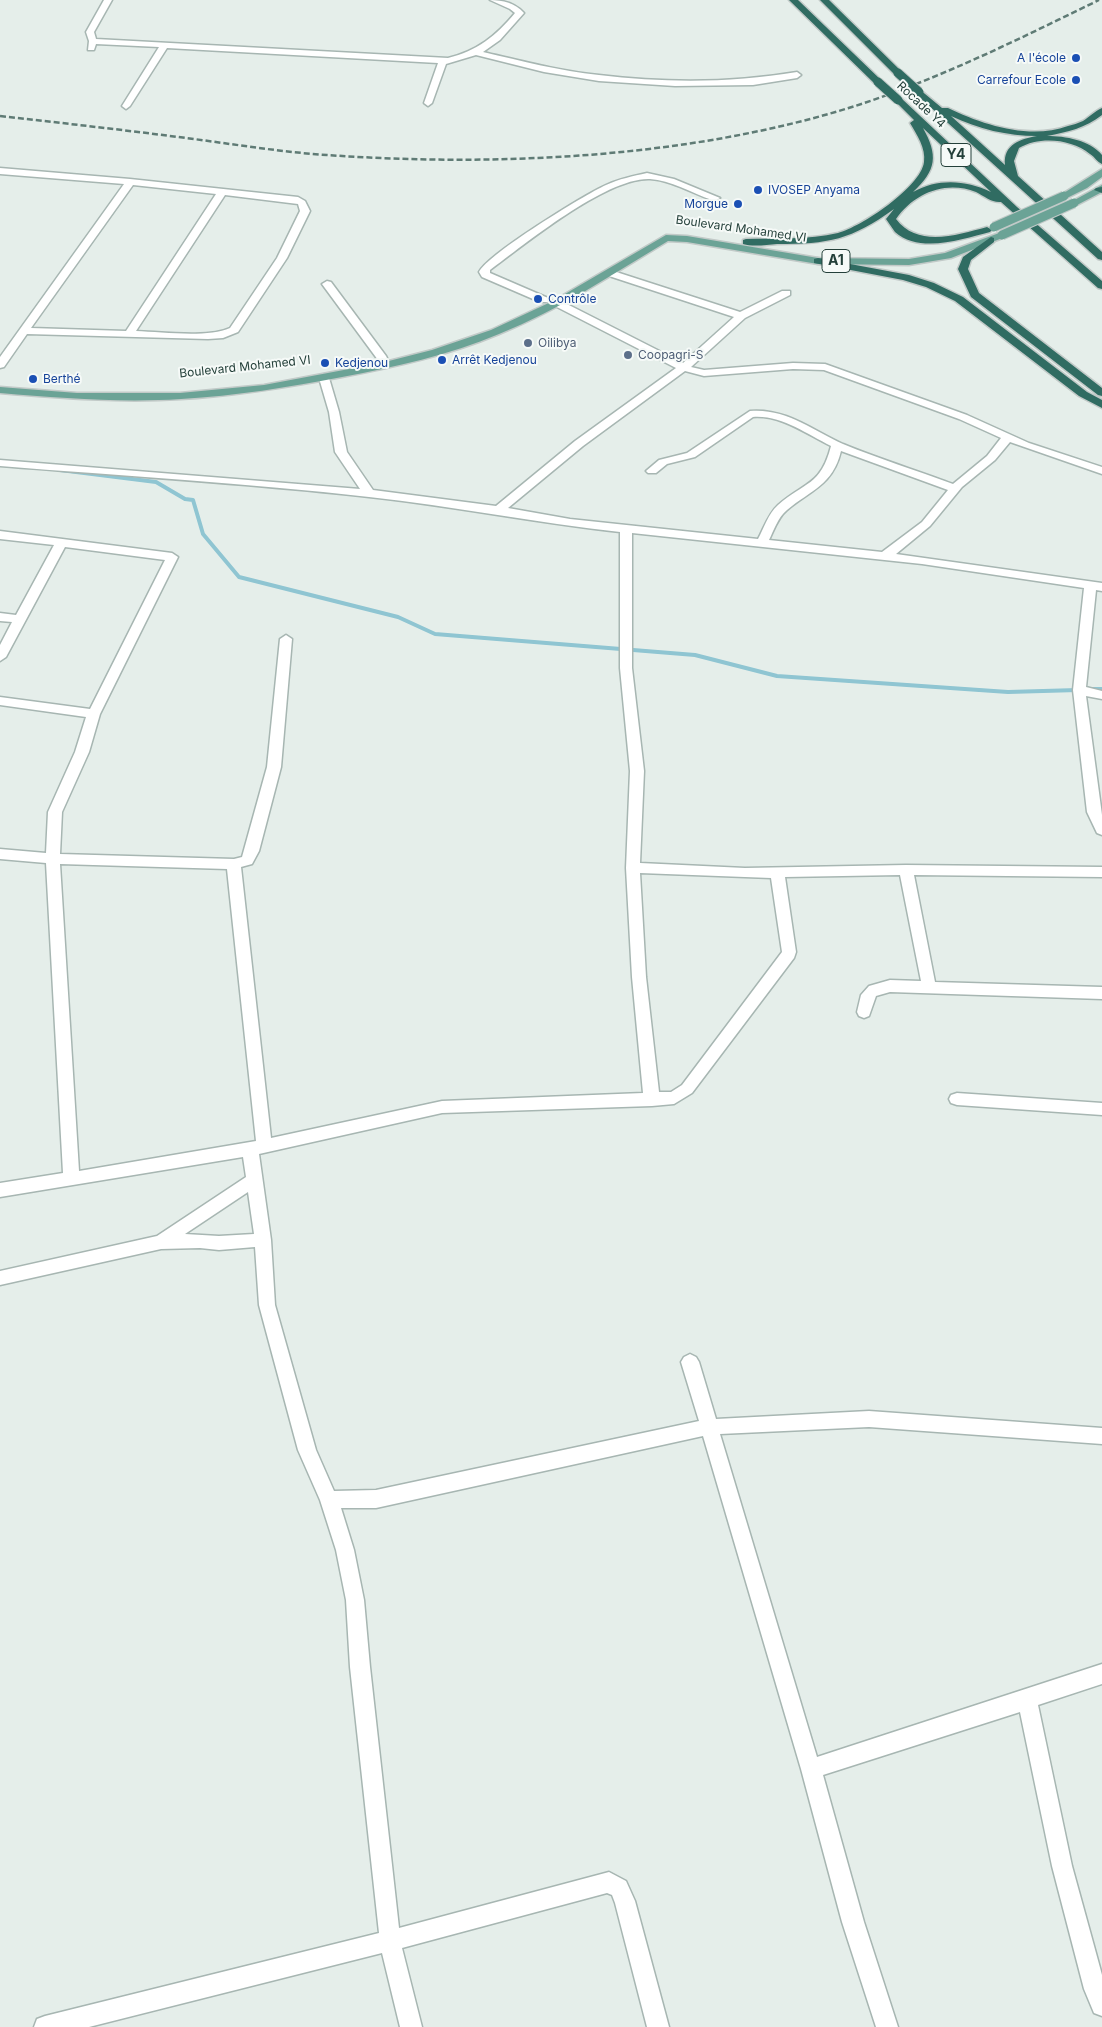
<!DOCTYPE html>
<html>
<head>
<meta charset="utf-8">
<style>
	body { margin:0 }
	canvas { display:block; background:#e5eeea }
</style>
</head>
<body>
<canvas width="1102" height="2027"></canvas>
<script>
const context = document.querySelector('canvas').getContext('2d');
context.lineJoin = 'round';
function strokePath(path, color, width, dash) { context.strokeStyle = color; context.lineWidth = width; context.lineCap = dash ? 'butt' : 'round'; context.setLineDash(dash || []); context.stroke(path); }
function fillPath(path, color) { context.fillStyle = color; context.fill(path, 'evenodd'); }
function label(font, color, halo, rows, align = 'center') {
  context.font = font + ' Inter,sans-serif'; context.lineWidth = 4; context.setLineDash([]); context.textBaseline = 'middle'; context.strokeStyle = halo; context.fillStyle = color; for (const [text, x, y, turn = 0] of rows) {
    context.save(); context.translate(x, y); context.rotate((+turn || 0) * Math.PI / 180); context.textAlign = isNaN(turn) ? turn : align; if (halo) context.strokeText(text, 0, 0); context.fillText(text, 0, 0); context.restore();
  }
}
strokePath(new Path2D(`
	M60,470L156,482L185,499L193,500L203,534L239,577L398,617L435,634L695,655L777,676L1008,692L1078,690
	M1091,689H1102`), '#8fc5d2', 4);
const street = new Path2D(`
	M104,0H112L94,32L96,39L448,58C477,51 496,36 515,13L510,9L490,0C503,0 515,3 524,13L500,40L483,52C522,61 560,71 599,75C665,83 732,83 797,72L801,75L797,78L753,85L675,86L599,81L544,72L476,55L446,64L432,103L428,106L424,103L438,63L167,48L130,106L126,109L122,106L159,47L96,44L94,50H88L89,41L86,32Z
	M0,168L130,179L298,197L305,201L310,211L287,258L238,332L223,338L208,339L27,334L4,367L0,368V357L124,184L0,174ZM133,185L216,194L126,331L31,328ZM225,195L298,204L300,211L277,258L230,328C208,338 162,332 136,331Z
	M647,173L674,179L720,198L715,201L712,200C692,193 670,180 650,179C607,177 525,244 490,270V273L548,298V302H540L482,277L479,272C488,254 584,195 606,185C619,179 633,176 647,173Z
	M610,270L740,312L782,291H790V295L745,318L691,367L704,370L793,363L825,364L967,415L1029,443L1102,467V474L1010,442L995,460L962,487L930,526L896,554L1102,583V591L1096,590L1086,687L1102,691V699L1086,696L1102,815V835L1097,833L1087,812L1073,690L1084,588L922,564L632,533V668L644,771L640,863L745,868L906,865L1102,867V877L914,875L935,982L1102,987V999L890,992L876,996L869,1016L864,1018L859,1016L857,1012L861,995L869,986L890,980L921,981L900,875L785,877L796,952L794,958L692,1093L674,1104L652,1106L442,1113L259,1154L271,1240L275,1305L316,1450L334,1491L376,1490L699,1421L681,1362L684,1357L690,1354L696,1357L699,1362L716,1419L869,1411L1102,1428V1444L869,1427L720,1434L817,1757L1102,1664V1684L1038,1705L1072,1866L1102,1975V2016L1094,2013L1084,1989L1052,1866L1020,1712L823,1775L864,1922L898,2027H876L842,1922L801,1769L703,1436L376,1508H341L354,1550L364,1600L370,1667L399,1928L609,1872L626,1881L635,1901L669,2027H647L615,1903L612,1895L607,1893L402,1948L422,2027H400L382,1953L89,2027H34L37,2019L45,2016L379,1933L350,1667L346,1600L336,1550L320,1500L298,1450L259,1305L255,1247L219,1250L200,1248L161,1249L0,1285V1271L157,1236L246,1177L243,1157L0,1197V1183L63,1173L46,863L0,859V849L46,853L48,812L75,752L86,717L0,705V697L90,709L165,560L65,547L6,657L0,661V645L12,622L0,621V613L16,615L54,545L0,539V531L172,553L178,557L100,714L89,752L62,812L60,854L234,859L242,857L267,767L280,639L286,635L292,639L281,767L259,851L252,864L241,867L271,1138L442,1101L643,1093L632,977L626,868L630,771L620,668V532C536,523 453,506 369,497C247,483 123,476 0,466V460L360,489L335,452L329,412L319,378L324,375L329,378L339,412L347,452L373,490L496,506L575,441L676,368L553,305L552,303L553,301H561L683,363L734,317L606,275L605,273ZM793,369L824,370L959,419L1001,438L987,456L953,484C916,470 879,459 843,444C812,430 786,408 750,411L687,453L659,460L646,471L648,473H656L667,464L695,457L753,417C782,415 806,434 831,446C821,486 804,482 778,505C768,514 764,528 758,539L570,519L508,508L583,446L685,371L704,376ZM841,451L948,490L922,522L882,552L769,540C774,530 778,517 787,510C811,490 833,485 841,451ZM60,864L227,869L256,1141L79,1171ZM640,873L771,878L782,952L682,1085L671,1092H659L646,977ZM248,1192L254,1234L219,1236L185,1234Z
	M327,281L331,282L386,356L387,358L386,360H378L322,284Z
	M957,1093L1102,1103V1115L957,1105L951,1103L949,1099L951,1095Z`);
const primary = new Path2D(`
	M1102,169V177L1087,188L1067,198L1064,199L1059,196Z
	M1102,185V192L1077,205H1071L1069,203Z
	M1002,232L1005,233V237L951,258L909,265L818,264L687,242L668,241C613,274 559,310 499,334C449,355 395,367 342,377C289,387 236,396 181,399C121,403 60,398 0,393V387L77,393H180L264,385L381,363L432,350L491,330L553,301L666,235L687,236L818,258L909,259L945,253Z`);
const highway = new Path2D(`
	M789,0H798L881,80V84H875Z
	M820,0H829L901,71V75H895Z
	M919,89L942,108H948C983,125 1030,140 1068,126C1073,125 1078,123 1083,121C1089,117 1095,111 1102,108V115C1085,128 1068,132 1047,136C1065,136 1090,140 1102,155V164C1097,162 1095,157 1090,154C1071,139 1040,136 1019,148L1014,161L1018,176L1102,252V260L1098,259L916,94L915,92ZM951,116C978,129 1008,136 1037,136C1021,139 1003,144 1005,165Z
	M898,97L901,98L1017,207L1102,281V289L1098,288L1001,202C992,203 984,196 976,192C946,180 914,193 896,219C918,248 957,235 987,227L992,230L990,232C963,239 920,254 895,232C892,228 889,223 886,219L894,209C851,240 829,244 777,244C766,245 753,247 743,244V240L746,239C776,238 808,240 838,233C861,227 921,187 924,162C926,148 917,135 910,123L914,120L894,100ZM923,128L991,192C966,180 938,178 913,192C937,170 938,155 923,128Z
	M1102,187V193L1094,190L1096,188Z
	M991,237L994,238V242L971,260L968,269L979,293L1102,388V396L1098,395L971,297L958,269L963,257Z
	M818,258L909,275L934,283L963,297L1087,392L1102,400V408L1079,396L955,301L926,287L903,280L814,263V259Z`);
strokePath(street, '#a7b6b2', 3);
strokePath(primary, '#c2cac8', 3);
strokePath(highway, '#c2cac8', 3);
fillPath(street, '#fff');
fillPath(primary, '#6ba396');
fillPath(highway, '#306c62');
strokePath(new Path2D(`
	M0,116C62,123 124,130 186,138C233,144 280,152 327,155C497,167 691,158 855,106C939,79 1019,39 1099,0`), '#5f7b75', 2.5, [6, 3]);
const primaryBridge = new Path2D(`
	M994,227L1064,196
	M1002,235L1074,203`);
const highwayBridge = new Path2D(`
	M898,73L919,92
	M878,82L898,100`);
strokePath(primaryBridge, '#c2cac8', 11, []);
strokePath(highwayBridge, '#c2cac8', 11, []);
strokePath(primaryBridge, '#6ba396', 9);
strokePath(highwayBridge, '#306c62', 9);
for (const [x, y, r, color] of [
	[1076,58,5,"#1a4fb4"],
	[1076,80,5,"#1a4fb4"],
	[758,190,5,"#1a4fb4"],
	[738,204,5,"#1a4fb4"],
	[538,299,5,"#1a4fb4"],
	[528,343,5,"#5c6f8a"],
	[628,355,5,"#5c6f8a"],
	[442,360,5,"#1a4fb4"],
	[325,363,5,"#1a4fb4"],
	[33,379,5,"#1a4fb4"]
]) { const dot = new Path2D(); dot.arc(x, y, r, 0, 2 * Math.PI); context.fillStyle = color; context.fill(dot); strokePath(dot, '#f6faf8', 2); }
label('12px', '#164399', '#f6faf8', [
	["A l'école",1066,58,"right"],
	["Carrefour Ecole",1066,80,"right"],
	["IVOSEP Anyama",768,190],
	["Morgue",728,204,"right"],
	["Contrôle",548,299],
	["Arrêt Kedjenou",452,360],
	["Kedjenou",335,363],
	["Berthé",43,379]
], 'left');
label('12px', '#24403a', '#f6faf8', [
	["Rocade Y4",921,105,43],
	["Boulevard Mohamed VI",741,229,8],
	["Boulevard Mohamed VI",245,367,-6]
]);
label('12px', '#4e5e75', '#f6faf8', [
	["Oilibya",538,343],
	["Coopagri-S",638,355]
], 'left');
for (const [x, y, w] of [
	[956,155,30],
	[836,261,28]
]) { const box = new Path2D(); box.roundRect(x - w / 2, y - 11.5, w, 23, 4); context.fillStyle = '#f6faf8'; context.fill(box); strokePath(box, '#24403a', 1); }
label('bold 14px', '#24403a', null, [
	["Y4",956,155],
	["A1",836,261]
]);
</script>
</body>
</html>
